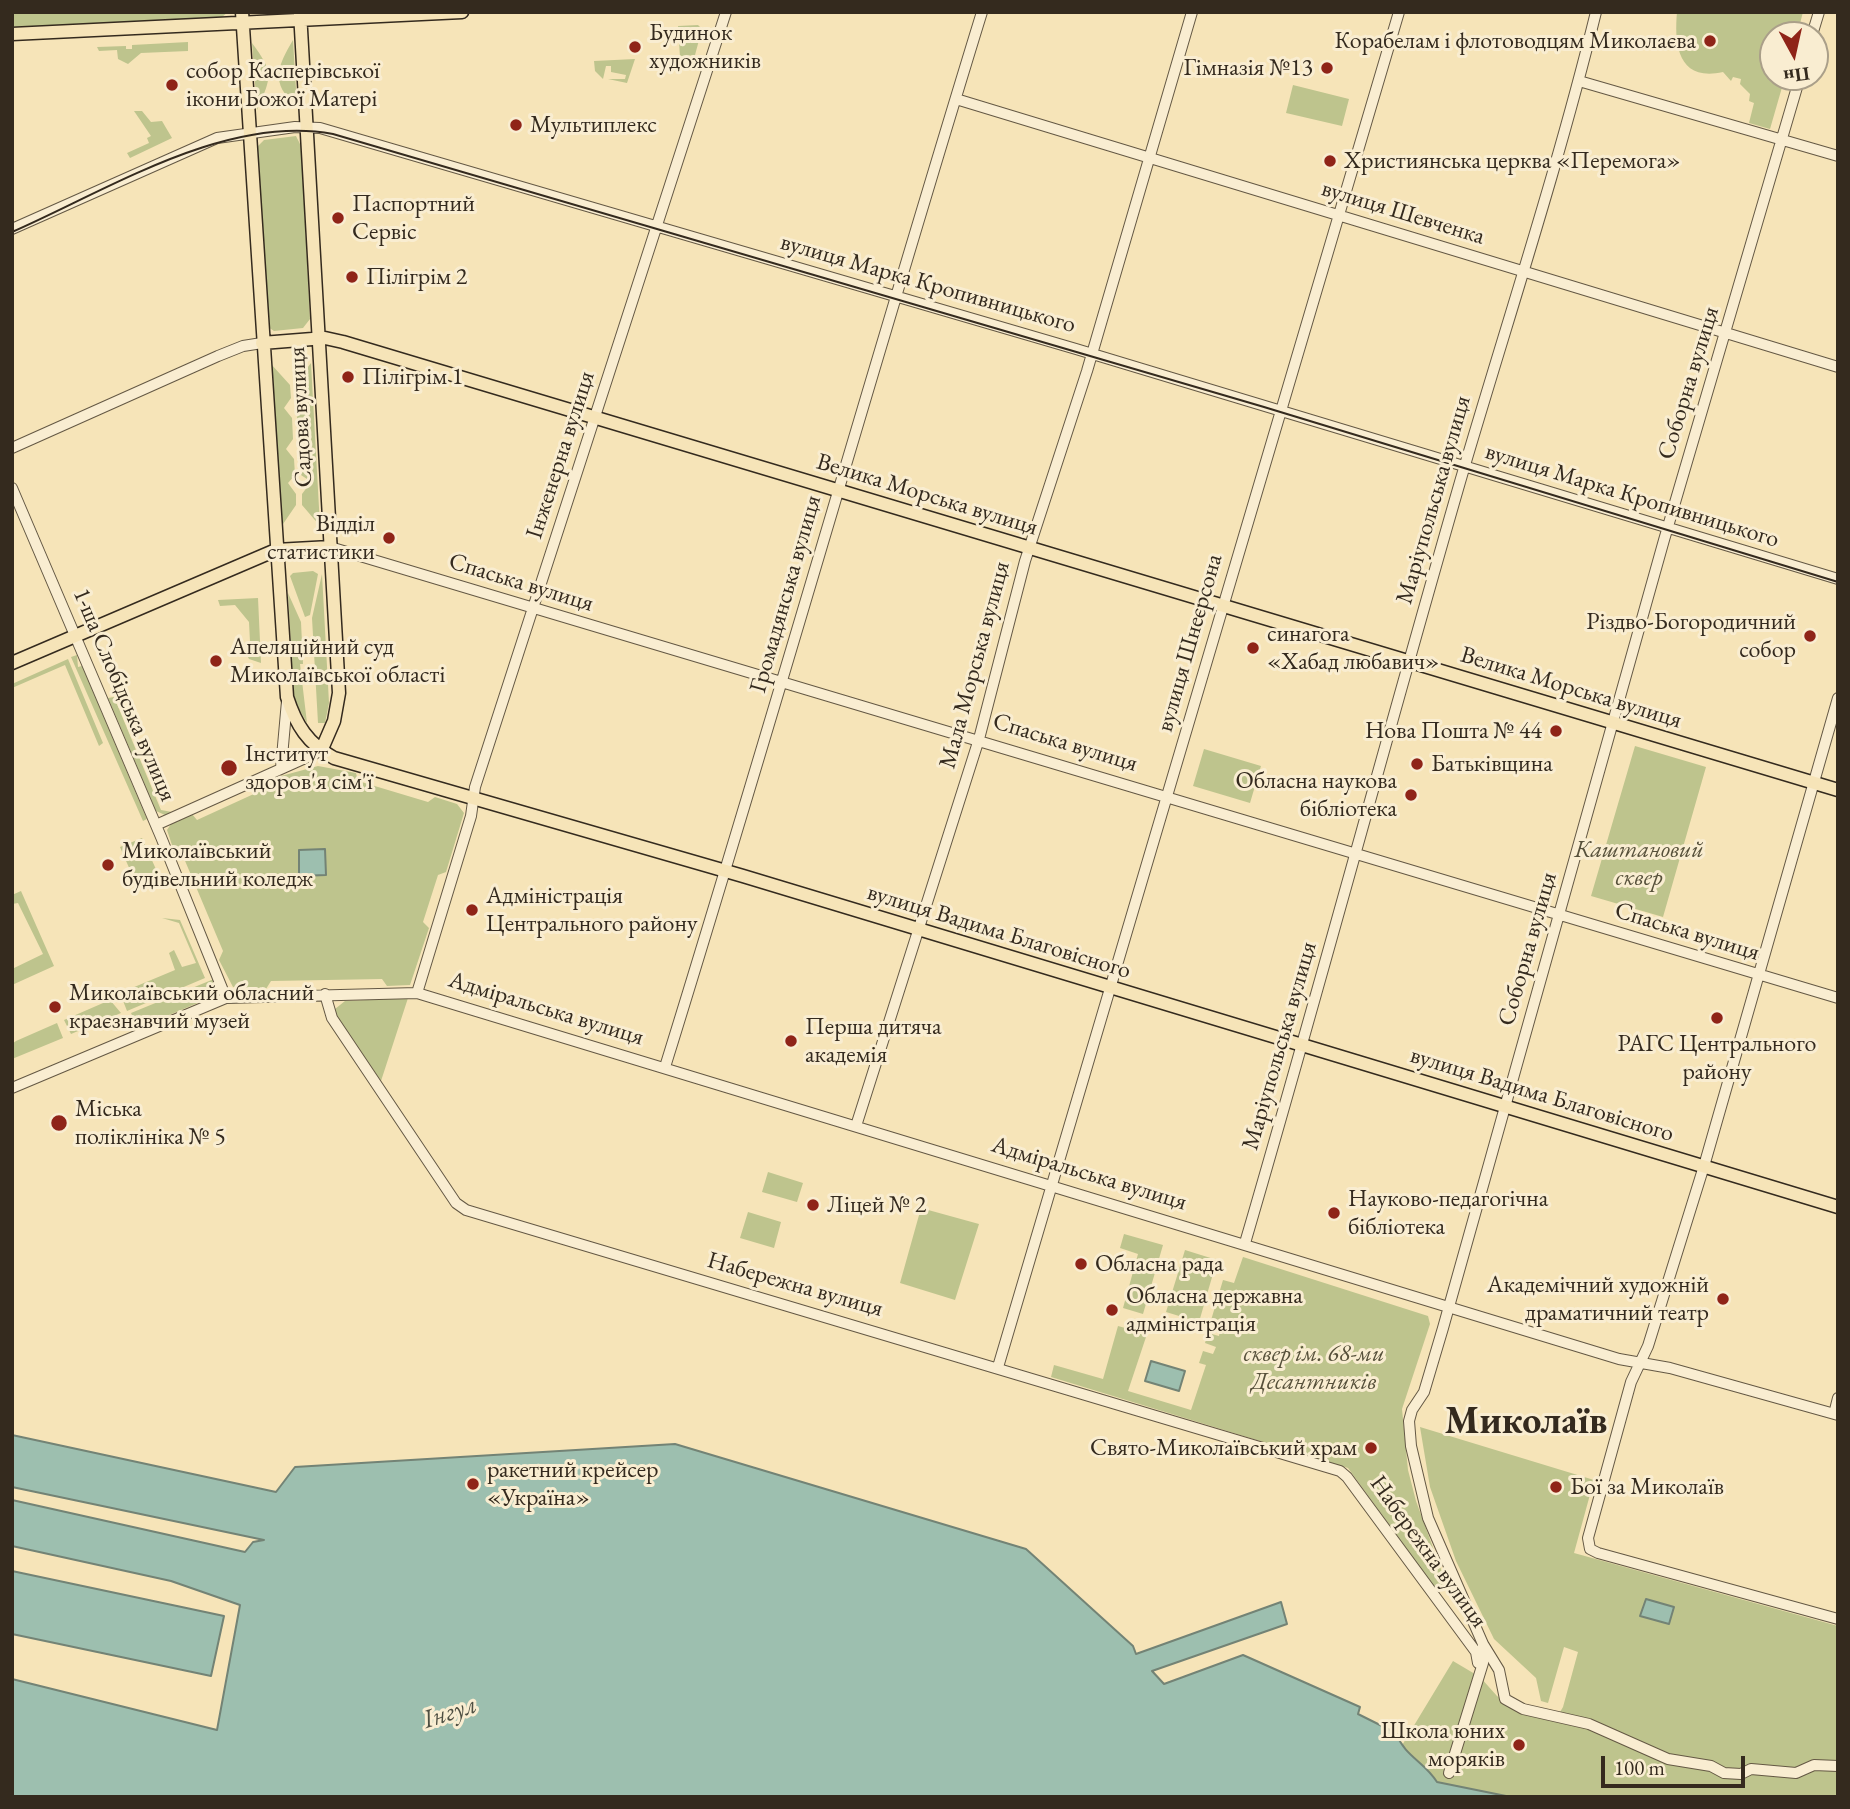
<!DOCTYPE html>
<html>
<head>
<meta charset="utf-8">
<style>
	body { margin:0 }
	#map { position:relative; width:1850px; height:1809px; overflow:hidden; background:#f6e4b8; font-family:"EB Garamond",serif }
	canvas { display:block }
	.frame { position:absolute; inset:0; border:14px solid #342a1e; pointer-events:none }
	.north { position:absolute; left:1759px; top:21px; width:70px; height:70px; box-sizing:border-box; background:#f9edd1; border:2px solid #aa9f89; border-radius:50%; rotate:172deg; font-size:19px; font-weight:700; line-height:28px; text-align:center; color:#342a1e }
	.north::after { content:''; display:block; margin:auto; width:24px; height:32px; background:#8f2418; clip-path:polygon(50% 0,100% 100%,50% 72%,0 100%) }
	.scale { position:absolute; left:1601px; top:1756px; width:144px; height:32px; box-sizing:border-box; border:4px solid #342a1e; border-top:0; padding-left:9px; font-size:21px; line-height:24px; white-space:nowrap; color:#342a1e; -webkit-text-stroke:5px #f9edd1; paint-order:stroke }
</style>
</head>
<body>
<div id="map">
<canvas width="1850" height="1809"></canvas>
<div class="frame"></div>
<div class="north">Пн</div>
<div class="scale">100 m</div>
</div>
<script>
const context = document.querySelector('canvas').getContext('2d');
context.lineJoin = 'round';
function fillPath(path, color) { context.fillStyle = color; context.fill(path, 'evenodd'); }
function strokePath(path, color, width, dash) { context.strokeStyle = color; context.lineWidth = width; context.lineCap = dash ? 'butt' : 'round'; context.setLineDash(dash || []); context.stroke(path); }
function label(font, color, halo, rows, align = 'center') {
  context.font = font + ' "EB Garamond",serif'; context.lineWidth = 6; context.setLineDash([]); context.textBaseline = 'middle'; context.strokeStyle = halo; context.fillStyle = color; for (const [text, x, y, turn = 0] of rows) {
    context.save(); context.translate(x, y); context.rotate((+turn || 0) * Math.PI / 180); context.textAlign = isNaN(turn) ? turn : align; if (halo) context.strokeText(text, 0, 0); context.fillText(text, 0, 0); context.restore();
  }
}
fillPath(new Path2D(`
	M12,12H228L222,17L207,18L12,28Z
	M1677,12H1803L1797,35H1773V77H1785L1770,129L1749,123L1754,103L1749,101L1750,94L1740,84L1741,79L1733,77L1731,81L1723,72C1678,82 1674,45 1677,12Z
	M698,25L702,29L695,55L680,57L678,26Z
	M293,40L297,106C269,83 278,66 293,40Z
	M188,42V51L141,53L128,64L118,59L117,50L99,51L97,47L126,46V49H132V45Z
	M252,43C274,73 272,76 257,110Z
	M635,59L627,83L608,79H625L626,75L611,72V66H606L603,79L595,71L594,61Z
	M1293,85L1349,99L1342,126L1286,113Z
	M134,111H142L151,122L162,121L172,138L130,158L127,153L149,143L147,138L151,136Z
	M296,136L301,146L310,319L303,328L274,331L268,327L258,146L264,140Z
	M311,363L320,526L302,505V494L308,486L307,479L301,475L299,458L306,449L298,439L297,417L304,408L296,398L295,384Z
	M271,364L290,385L291,398L284,408L292,418L293,439L286,449L294,459L295,475L288,483L296,494V505L281,527Z
	M313,571L318,574L310,615L305,617L290,576L293,573Z
	M322,574L329,703L325,723H318L312,618Z
	M288,593L301,622L303,664H300L307,723L294,700Z
	M258,598L261,663L249,659L246,653L250,642L249,622L235,605L220,606L218,600Z
	M77,655L78,667L82,666L147,819L143,821L71,657Z
	M68,659L103,743L99,746L65,665L12,688V684Z
	M114,697L161,810L172,812L165,815L156,811L108,698Z
	M1635,746L1706,767L1663,917L1591,896Z
	M1204,749L1261,766L1250,803L1193,786Z
	M318,766L356,773L358,781L428,802L435,797L457,804L464,813L446,872L438,875L423,922L429,928L410,985L387,986L382,979L271,981L266,989L233,987L219,960L223,951L183,856L175,854L167,830L171,824L192,814L197,820L269,787L270,779Z
	M142,838L159,876L137,886L120,847Z
	M21,891L54,966L12,985V969L43,954L18,903L12,904V895Z
	M162,918L180,920L205,978L127,1011L120,993L175,970L169,953L174,950L182,967L196,963L179,923Z
	M214,979L216,990L212,997L138,1028L131,1013Z
	M408,998L381,1081L337,1017L335,1009L345,1001Z
	M110,1000L121,1013L71,1034L64,1020Z
	M57,1023L63,1038L12,1059V1044L16,1041Z
	M768,1172L803,1183L797,1202L762,1192Z
	M921,1208L979,1224L955,1300L900,1283Z
	M748,1212L781,1222L774,1248L740,1238Z
	M1124,1234L1163,1245L1143,1314L1123,1308L1138,1254L1120,1248Z
	M1185,1250L1217,1260L1199,1322L1166,1312Z
	M1243,1257L1428,1316L1430,1324L1402,1409L1408,1470L1416,1501L1446,1583L1436,1589L1432,1584L1348,1468L1051,1377L1054,1365L1103,1379L1118,1326L1147,1334L1128,1391L1191,1410L1206,1365L1199,1363L1203,1351L1213,1354L1216,1347L1205,1343L1208,1333L1219,1336L1220,1330L1209,1327L1223,1280L1234,1283Z
	M1420,1427L1594,1480L1574,1553L1838,1626V1797H1511L1437,1782C1427,1765 1414,1761 1401,1747L1453,1661L1480,1677L1497,1696L1515,1710L1556,1719L1563,1707L1578,1652L1564,1647L1548,1703L1541,1701L1536,1678L1494,1639L1456,1561L1430,1487Z`), '#bec48d');
const water = new Path2D(`
	M325,849L326,875L299,876V850Z
	M1151,1361L1185,1371L1179,1391L1145,1381Z
	M12,1435L276,1492L295,1467L675,1444L1026,1549L1133,1646L1136,1654L1281,1602L1287,1624L1152,1671L1164,1684L1243,1655L1360,1707L1358,1714L1396,1733C1405,1757 1424,1761 1437,1782L1511,1797H12V1679L217,1730L240,1605L171,1581L12,1546V1500L245,1552L253,1542L264,1540L12,1487Z
	M12,1571L224,1616L211,1676L12,1634Z
	M1646,1599L1674,1607L1669,1624L1640,1616Z`);
fillPath(water, '#9dbfaf');
strokePath(water, '#738375', 2);
const minor = new Path2D(`
	M1812,35L1819,12
	M1579,81L1838,156
	M956,99L1838,367
	M12,229L217,138L295,127L320,128L1076,349L1838,579
	M12,448L218,356L243,346L262,343
	M12,488L161,837L226,998
	M330,547L1838,998
	M1838,698L1704,1166L1648,1346L1631,1382L1588,1538L1590,1549L1598,1553L1838,1619
	M281,768L287,701
	M156,825L321,751
	M417,993L471,816L475,787L726,12
	M325,994L332,1018L456,1203L466,1210L1340,1471L1347,1477L1476,1652L1478,1663
	M665,1067C774,716 874,363 982,12
	M12,1088L226,998L417,993L1619,1359L1670,1368L1838,1415
	M856,1126L979,739L1025,561L1087,371L1192,12
	M1245,1243C1319,990 1387,735 1460,482C1506,325 1557,171 1596,12
	M998,1367L1399,12
	M1834,1414L1838,1398
	M1483,1644L1499,1670L1505,1699L1523,1709L1589,1724L1668,1759L1711,1766L1724,1773L1741,1774L1751,1769L1796,1773L1814,1765L1838,1766
	M1449,1773L1483,1663V1644L1428,1518L1411,1446L1409,1421L1412,1410L1424,1392L1443,1328L1664,540L1800,77`);
const major = new Path2D(`
	M242,12L287,697C296,725 308,744 334,758L743,876L1838,1207
	M300,12L339,693L334,721L321,751
	M12,34L462,12
	M262,343L325,338L343,342L1838,790
	M12,663L276,550L330,547`);
strokePath(minor, '#645844', 12);
strokePath(major, '#342a1e', 15);
strokePath(minor, '#f9edd1', 10);
strokePath(major, '#f6e4b8', 12);
strokePath(new Path2D(`
	M12,232C108,190 226,114 333,134L1264,407L1838,582`), '#342a1e', 2);
for (const [x, y, r, color] of [
	[1710,41,7,"#8f2418"],
	[635,47,7,"#8f2418"],
	[1327,68,7,"#8f2418"],
	[172,85,7,"#8f2418"],
	[516,125,7,"#8f2418"],
	[1330,161,7,"#8f2418"],
	[338,218,7,"#8f2418"],
	[352,277,7,"#8f2418"],
	[348,377,7,"#8f2418"],
	[389,538,7,"#8f2418"],
	[1810,636,7,"#8f2418"],
	[1253,648,7,"#8f2418"],
	[216,661,7,"#8f2418"],
	[1556,731,7,"#8f2418"],
	[1417,764,7,"#8f2418"],
	[229,768,9,"#8f2418"],
	[1411,795,7,"#8f2418"],
	[108,865,7,"#8f2418"],
	[472,910,7,"#8f2418"],
	[55,1007,7,"#8f2418"],
	[1717,1018,7,"#8f2418"],
	[791,1041,7,"#8f2418"],
	[59,1123,9,"#8f2418"],
	[813,1205,7,"#8f2418"],
	[1334,1213,7,"#8f2418"],
	[1081,1264,7,"#8f2418"],
	[1723,1299,7,"#8f2418"],
	[1112,1310,7,"#8f2418"],
	[1371,1448,7,"#8f2418"],
	[473,1484,7,"#8f2418"],
	[1556,1487,7,"#8f2418"],
	[1519,1745,7,"#8f2418"]
]) { const dot = new Path2D(); dot.arc(x, y, r, 0, 2 * Math.PI); context.fillStyle = color; context.fill(dot); strokePath(dot, '#f9edd1', 2.5); }
label('24px', '#342a1e', '#f9edd1', [
	["Будинок",649,33],
	["художників",649,61],
	["Корабелам і флотоводцям Миколаєва",1696,41,"right"],
	["Гімназія №13",1313,68,"right"],
	["собор Касперівської",186,71],
	["ікони Божої Матері",186,99],
	["Мультиплекс",530,125],
	["Християнська церква «Перемога»",1344,161],
	["Паспортний",352,204],
	["Сервіс",352,232],
	["Пілігрім 2",366,277],
	["Пілігрім 1",362,377],
	["Відділ",375,524,"right"],
	["статистики",375,552,"right"],
	["Різдво-Богородичний",1796,622,"right"],
	["собор",1796,650,"right"],
	["синагога",1267,634],
	["«Хабад любавич»",1267,662],
	["Апеляційний суд",230,647],
	["Миколаївської області",230,675],
	["Нова Пошта № 44",1542,731,"right"],
	["Інститут",245,754],
	["здоров'я сім'ї",245,782],
	["Батьківщина",1431,764],
	["Обласна наукова",1397,781,"right"],
	["бібліотека",1397,809,"right"],
	["Миколаївський",122,851],
	["будівельний коледж",122,879],
	["Адміністрація",486,896],
	["Центрального району",486,924],
	["Миколаївський обласний",69,993],
	["краєзнавчий музей",69,1021],
	["Перша дитяча",805,1027],
	["академія",805,1055],
	["РАГС Центрального",1717,1044,"center"],
	["району",1717,1072,"center"],
	["Міська",75,1109],
	["поліклініка № 5",75,1137],
	["Науково-педагогічна",1348,1199],
	["бібліотека",1348,1227],
	["Ліцей № 2",827,1205],
	["Обласна рада",1095,1264],
	["Академічний художній",1709,1285,"right"],
	["драматичний театр",1709,1313,"right"],
	["Обласна державна",1126,1296],
	["адміністрація",1126,1324],
	["Свято-Миколаївський храм",1357,1448,"right"],
	["ракетний крейсер",487,1470],
	["«Україна»",487,1498],
	["Бої за Миколаїв",1570,1487],
	["Школа юних",1505,1731,"right"],
	["моряків",1505,1759,"right"]
], 'left');
label('24px', '#342a1e', '#f9edd1', [
	["вулиця Шевченка",1403,213,17],
	["вулиця Марка Кропивницького",928,284,16],
	["Соборна вулиця",1689,383,-73],
	["Садова вулиця",301,417,-93],
	["Інженерна вулиця",561,455,-72],
	["Велика Морська вулиця",927,495,17],
	["вулиця Марка Кропивницького",1632,496,17],
	["Маріупольська вулиця",1434,500,-74],
	["Спаська вулиця",521,583,17],
	["Громадянська вулиця",786,594,-74],
	["вулиця Шнеєрсона",1190,643,-74],
	["Мала Морська вулиця",975,665,-75],
	["Велика Морська вулиця",1571,688,17],
	["1-ша Слобідська вулиця",124,695,67],
	["Спаська вулиця",1065,743,17],
	["вулиця Вадима Благовісного",999,932,17],
	["Спаська вулиця",1687,932,17],
	["Соборна вулиця",1528,949,-74],
	["Адміральська вулиця",546,1009,17],
	["Маріупольська вулиця",1280,1046,-74],
	["вулиця Вадима Благовісного",1542,1095,17],
	["Адміральська вулиця",1089,1174,17],
	["Набережна вулиця",795,1285,16],
	["Набережна вулиця",1428,1552,54]
]);
label('italic 24px', '#56503a', '#f9edd1', [
	["Каштановий",1639,850],
	["сквер",1639,878],
	["сквер ім. 68-ми",1314,1354],
	["Десантників",1314,1382]
]);
label('italic 26px', '#4e4f42', '#f9edd1', [
	["Інгул",450,1713,-18]
]);
label('bold 38px', '#342a1e', '#f9edd1', [
	["Миколаїв",1526,1423]
]);
</script>
</body>
</html>
